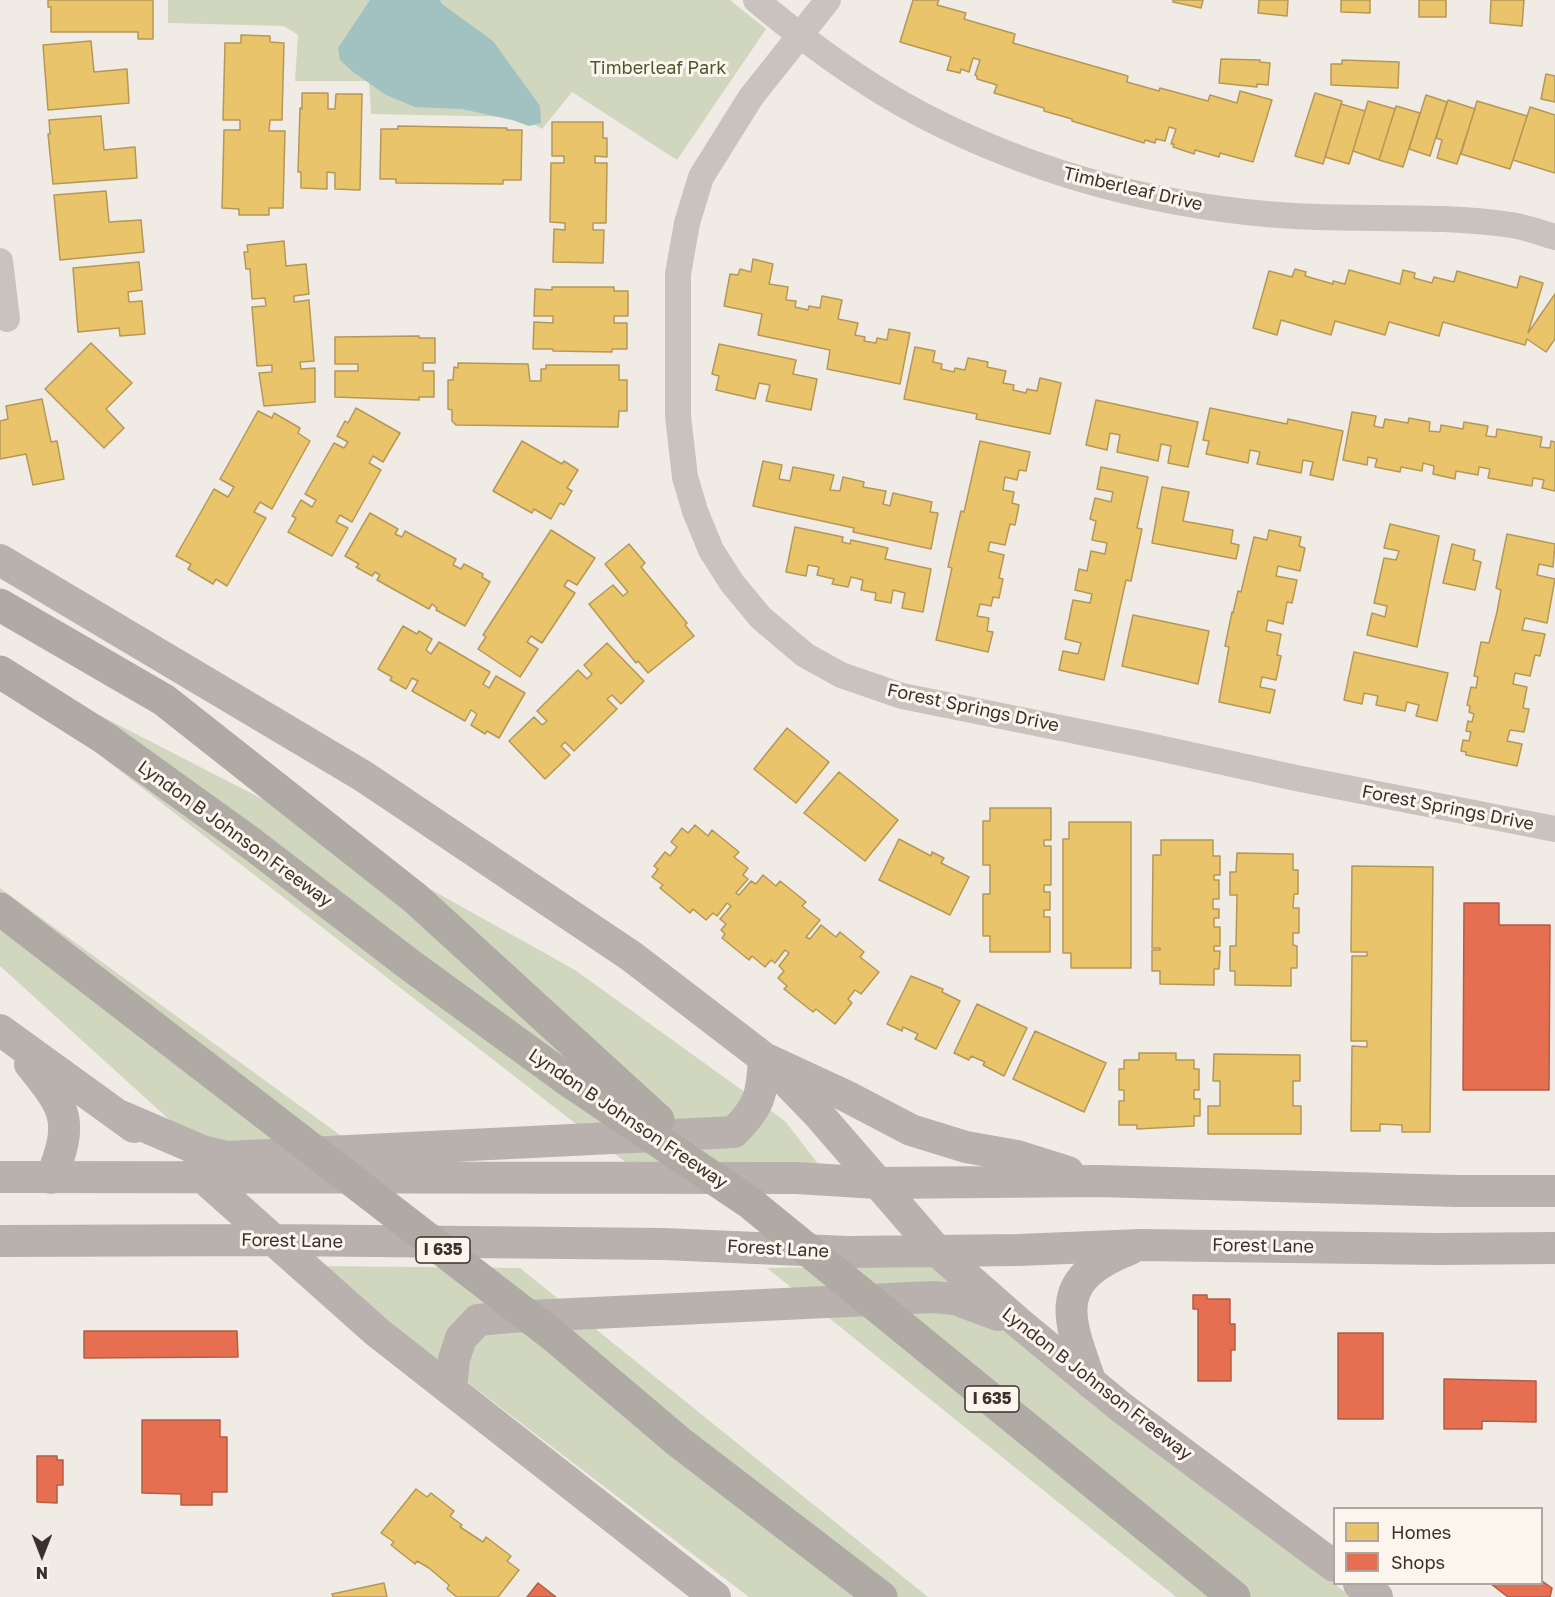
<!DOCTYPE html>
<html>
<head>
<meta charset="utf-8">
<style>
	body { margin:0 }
	#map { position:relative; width:1555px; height:1597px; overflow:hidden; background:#f0ebe5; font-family:"Golos Text",sans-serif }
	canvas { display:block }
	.legend { position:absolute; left:1333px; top:1507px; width:210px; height:78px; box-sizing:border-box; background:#fbf5ee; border:2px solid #aea6a0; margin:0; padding:8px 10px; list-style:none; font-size:18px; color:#3b302b }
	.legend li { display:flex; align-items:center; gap:12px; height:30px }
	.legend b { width:30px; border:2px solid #aea6a0 }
	.north { position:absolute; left:12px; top:1525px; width:60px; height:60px; -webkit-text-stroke:4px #fbf5ee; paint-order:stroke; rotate:180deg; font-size:16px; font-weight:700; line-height:24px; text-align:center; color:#3b302b }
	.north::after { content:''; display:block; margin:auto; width:21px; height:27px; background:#3b302b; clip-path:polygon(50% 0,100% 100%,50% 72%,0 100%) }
</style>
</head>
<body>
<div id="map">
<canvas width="1555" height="1597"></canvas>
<ul class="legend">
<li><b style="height:16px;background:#e9c46a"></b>Homes</li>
<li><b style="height:16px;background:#e76f51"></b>Shops</li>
</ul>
<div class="north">N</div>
</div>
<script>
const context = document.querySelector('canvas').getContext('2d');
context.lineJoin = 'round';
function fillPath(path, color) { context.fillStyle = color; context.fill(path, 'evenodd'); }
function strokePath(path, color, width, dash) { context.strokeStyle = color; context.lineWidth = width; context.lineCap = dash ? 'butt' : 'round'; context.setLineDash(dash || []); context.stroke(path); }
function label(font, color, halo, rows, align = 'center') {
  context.font = font + ' "Golos Text",sans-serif'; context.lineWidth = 6; context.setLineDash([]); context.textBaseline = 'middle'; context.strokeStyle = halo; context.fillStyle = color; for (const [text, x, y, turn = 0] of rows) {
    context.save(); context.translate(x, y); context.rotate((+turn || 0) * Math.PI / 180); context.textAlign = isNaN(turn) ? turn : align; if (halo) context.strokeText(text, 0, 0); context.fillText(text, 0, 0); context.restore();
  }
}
fillPath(new Path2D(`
	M168,0H730L766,29L677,160L572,92L542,129L521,117L371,114L369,81H295L298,35L284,26L168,23Z
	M0,664L344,841L575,970L785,1121L819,1165L633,1168L0,678Z
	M0,888L384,1167L227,1172L0,966Z
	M941,1265L1351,1597H1176L767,1268Z
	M315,1266L520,1268L928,1597H749Z`), '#d1d6bf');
fillPath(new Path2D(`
	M370,0H440L442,4L493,41L540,106L541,123L529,126L512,120L462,109L415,107L386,95L353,72L340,60L338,48Z`), '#a1c2c1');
const homes = new Path2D(`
	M48,0H153V39H138V32H51V7H48Z
	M913,0H939L937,5L966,13L964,19L1015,34L1013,43L1128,76L1127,82L1159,91L1160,88L1208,101L1210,95L1237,103L1240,91L1272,100L1253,162L1220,153L1219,157L1195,150L1194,154L1173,147L1174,144H1171L1176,129L1169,127L1165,141L1156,139L1155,143L1145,140L1144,143L1072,121V119L1044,111V108L994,93L997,85L977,79V76L975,75L980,60L973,58L969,72L961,69L960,73L947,70L951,57L900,42Z
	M1173,0H1203L1201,8L1173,2Z
	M1259,0H1288L1287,16L1258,13Z
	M1341,0H1370V13L1341,12Z
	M1419,0H1446V17H1419Z
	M1491,0H1524L1522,26L1490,23Z
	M241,35L270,36V42L284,43L282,120H270L269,131H285L283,208H269V215H239V209L222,208L224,130H240V120H223L225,43H241Z
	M91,41L94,72L127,69L129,103L48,110L43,45Z
	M1221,59L1260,60V62L1270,63L1268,85L1257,84V87L1219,83Z
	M1342,60L1399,62L1398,88L1331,85V64H1342Z
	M1546,74L1555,76V102L1541,99Z
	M302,93H328V109H335L336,94H362L360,190L335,189V173L327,172V189L301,188V172H298L300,108L302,109Z
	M1315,93L1342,101L1323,164L1295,156Z
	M1426,95L1447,102L1430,156L1409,149Z
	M1448,100L1475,109L1457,164L1437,158L1442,140L1436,138Z
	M1368,101L1395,109L1379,160L1353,151Z
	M1477,101L1527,116L1510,169L1461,154Z
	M1341,104L1365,111L1349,164L1325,157Z
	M1396,106L1420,113L1403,167L1379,160Z
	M1530,107L1555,115V173L1513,160Z
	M101,116L104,150L135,147L137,178L53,184L48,134H50L49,120Z
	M552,122H603V138H607V157L595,156V163H607L606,223H593V230H604L603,263L553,262L554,229L565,230V223L550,222L551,163H564V156H552Z
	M398,126L507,128V130H522L521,180H503V184L396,183V179H380L381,129H398Z
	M106,191L109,222L141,220L144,252L60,260L54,195Z
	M284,241L286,266L306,264L309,294L294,296V302L309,300L314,361L300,362L301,369L315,368V402L264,406L259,373L272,372V365L257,366L252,307L266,306L265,298L252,299L250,269H246L244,252H248L247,245Z
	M753,259L773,264L769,284L788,287L786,300L796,301L795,307L808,310L809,306L820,308L822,296L842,300L838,319L858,323L855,335L865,337L864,341L876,343L877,338L887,340L889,329L910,333L900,384L827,369L830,350L758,335L762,314L724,306L730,274L738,275L740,269L751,272Z
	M139,262L142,290L128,292L129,302L142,301L145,334L120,336L119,328L78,332L73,268Z
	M1295,269L1306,272L1305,276L1333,284V281L1345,284L1349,270L1400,284L1403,270L1415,273L1414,278L1432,283L1434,277L1454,282L1457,271L1517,288L1520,276L1543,283L1528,333L1555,294V339L1546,352L1527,339L1525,345L1443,322L1439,336L1389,322L1385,335L1335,321L1331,335L1281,320L1277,335L1253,328L1269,271L1292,277Z
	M552,287H614V291H628V316H614V323H627V349H612V352L553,351V349H533L534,322L553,323V316H534L535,289L552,290Z
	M419,336V338H435V363H423V371H434V397H419V400L335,397V371H358V364H335V337Z
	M91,343L132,383L106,409L124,428L104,448L45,389Z
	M719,344L796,360L793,374L817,379L811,410L766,401L770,385L759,383L755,399L716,390L719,376L712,374Z
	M915,347L935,351L933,362L942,364L941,369L954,372L955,368L965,370L968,358L988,362L987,367L1006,371L1003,383L1014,385L1013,390L1026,393L1027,389L1037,391L1040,378L1061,383L1050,434L976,419L977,414L904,399Z
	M458,363L528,364L530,381H541V369H546V365H619V380H627V411H619L618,427L456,425L452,421V410L448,409V380H453L454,367L458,368Z
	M42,399L51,442L57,441L64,479L33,485L26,454L0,459V421L8,419L6,406Z
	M1096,400L1198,422L1188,467L1168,463L1171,446L1161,444L1158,461L1117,452L1120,435L1110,433L1107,450L1086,445Z
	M356,408L400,433L383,462L373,456L369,463L381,470L352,522L340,515L336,522L348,528L332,556L288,532L296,518L292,516L301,500L312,507L316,500L305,494L334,443L344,448L348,442L337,436L345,421L348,423Z
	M1210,408L1287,424L1288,419L1343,431L1333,480L1310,475L1313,462L1303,460L1301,473L1257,464L1260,452L1250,450L1248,463L1206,454L1209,441L1203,440Z
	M258,411L272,418L274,413L300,428L298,433L310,441L272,509L260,502L254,512L266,518L227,586L216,579L213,584L188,569L191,564L176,556L214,489L228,497L234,487L220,479Z
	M1352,412L1376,416L1374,426L1383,428L1385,419L1408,423L1409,418L1430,422L1429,431L1440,432L1441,425L1463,429L1464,422L1488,426L1486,436L1496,437L1497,429L1542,437L1540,447L1550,448L1551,441L1555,442V491L1542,488L1544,480L1533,478L1532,486L1488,478L1490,469L1479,467L1478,475L1456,471L1455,479L1433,474L1434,466L1423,463L1422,471L1401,467L1400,472L1375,467L1377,459L1368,457L1367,465L1343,460Z
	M522,441L562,464L564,461L578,470L567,488L572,491L564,505L560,503L551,519L534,509L532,513L493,491Z
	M980,441L1030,452L1026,471L1019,470L1017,480L1005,477L1003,490L1014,492L1012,503L1019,505L1015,525L1010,524L1005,545L990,542L988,551L1004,555L999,578L1003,579L999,598L993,597L991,606L980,604L977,616L989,618L987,631L993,632L988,652L936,640L952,568L948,567L961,511L964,512Z
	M763,461L782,465L779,479L790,481L793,467L834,475L830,490L840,491L843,477L864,482L863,487L886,491L883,504L890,506L893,493L932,502L930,512L938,513L931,549L853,532L854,528L753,506Z
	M1101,467L1148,477L1137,528L1142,529L1131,581L1126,580L1104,680L1059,670L1063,651L1078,654L1081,643L1065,639L1073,600L1090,603L1092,594L1075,590L1079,569L1087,571L1091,551L1105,554L1107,543L1092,540L1096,521L1090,519L1095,498L1111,502L1113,492L1097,489Z
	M1162,487L1189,492L1183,521L1233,530L1231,543L1239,545L1236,559L1152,543Z
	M370,513L398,529L395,534L402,537L405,531L456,559L453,565L461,569L464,564L483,574L482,577L490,582L465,626L436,610L437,608L432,604L429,609L377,580L380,575L375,572L372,576L356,567L359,564L345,556Z
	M1390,524L1439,536L1417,647L1367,635L1372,613L1385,617L1387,606L1374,603L1384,558L1396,560L1399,551L1384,548Z
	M795,527L843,537L842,542L850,544L851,540L888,548L885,559L931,569L923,612L902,608L905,593L893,590L891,603L875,600L876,593L861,590L863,580L851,577L848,587L832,584L834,579L817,575L819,567L808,565L806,576L786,572Z
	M551,530L595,558L577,585L568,580L564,586L575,593L542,643L531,636L527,642L538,649L520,677L478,649L486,637L483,635Z
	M1269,530L1301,537L1299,546L1305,548L1300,571L1278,566L1276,576L1297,580L1292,603L1287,602L1283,624L1268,620L1266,631L1281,634L1277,655L1281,656L1276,680L1262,677L1260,687L1275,690L1270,713L1219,702L1229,647L1225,646L1232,612L1233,613L1238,591L1241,592L1254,537L1267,540Z
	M1507,534L1555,544L1553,567L1539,564L1537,575L1555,579L1547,623L1525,618L1522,630L1545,634L1540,656L1535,655L1530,676L1515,673L1513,684L1527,687L1523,708L1529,709L1524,732L1510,730L1507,741L1522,744L1517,766L1466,755V752L1461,751L1463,740L1469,741L1471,732L1466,731L1468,721L1472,722L1474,714L1469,712L1470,706L1467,705L1471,687L1476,688L1478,677L1474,676L1481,642L1489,643L1497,612L1501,590L1496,588Z
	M629,544L645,563L641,567L687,623L685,625L694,636L648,673L638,661L636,663L589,604L613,585L623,596L628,592L605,564Z
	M1452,544L1475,550L1473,560L1481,562L1475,590L1443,583Z
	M1133,615L1209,631L1198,684L1122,666Z
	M403,626L417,634L419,631L432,639L426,650L431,654L439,642L490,672L483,684L489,688L496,676L525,693L499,738L487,731L485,734L471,725L477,714L471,710L465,721L412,691L418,681L412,678L406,689L390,680L392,677L378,669Z
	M607,643L644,681L621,704L612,695L607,699L617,709L574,751L565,742L561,746L570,755L545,779L509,741L534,717L542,725L547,721L537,711L578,670L587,679L592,674L584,665Z
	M1354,652L1448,673L1437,721L1416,716L1419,705L1407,702L1405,711L1376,705L1378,696L1364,693L1362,704L1344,700Z
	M787,728L829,762L796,803L754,769Z
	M839,772L898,820L865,861L804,813Z
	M990,808H1051V840H1044V846H1051V885H1044V892H1050V910H1044V917H1050V952H990V936H983V894H990V865H983V821H990Z
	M1069,822H1131V968H1071V953H1063V839H1069Z
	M695,825L708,836L712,830L739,852L734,857L748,868L743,875L748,879L736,893L739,895L751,881L756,884L763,875L776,886L780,881L806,902L802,906L820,920L806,937L810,939L821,925L836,937L840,932L864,952L860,957L879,972L861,994L855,990L848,999L852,1003L835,1024L816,1009L813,1012L784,989L787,986L778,978L784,971L779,966L789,953L785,950L775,963L771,960L765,967L752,956L749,960L722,938L725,934L721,930L726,924L720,919L731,906L727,903L717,916L713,913L706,920L693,909L690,913L660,888L663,885L652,877L658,869L654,866L665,852L670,856L677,847L671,842L682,828L688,833Z
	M899,839L931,856L932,852L944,858L941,863L969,877L950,915L879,880Z
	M1161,840H1213V856H1220V875H1214V880H1219V899H1213V909H1219V918H1214V927H1220V946H1214V951H1220L1219,969H1214V985L1160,984V971H1152V950H1160V948H1152L1153,855H1161Z
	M1237,853L1293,854V870H1298V894H1294L1293,908H1299V933H1293V945L1297,946V968H1291V986L1235,985V971H1230V946H1236L1237,895H1230V872H1236Z
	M1352,866L1433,867L1430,1132H1402V1125L1380,1124V1131H1351L1352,1046L1367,1047V1041H1351L1352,956H1367V952H1351Z
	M911,976L943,989L942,992L960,1001L936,1049L915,1039L918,1034L903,1027L902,1031L887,1024Z
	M977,1004L1027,1028L1004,1076L983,1065L985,1062L971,1056L969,1060L954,1053Z
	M1035,1031L1106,1063L1084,1112L1013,1079Z
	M1139,1053H1176V1060H1194V1069H1199V1090H1194V1099H1200V1116H1194V1126L1137,1129V1125H1119V1101H1124V1090H1119V1069H1124V1060H1139Z
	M1214,1054L1300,1055V1081H1293V1106H1301V1134H1208V1106H1220V1081H1213Z
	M416,1489L427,1497L431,1493L454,1511L450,1516L462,1525L460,1527L483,1542L486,1537L511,1556L507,1561L519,1570L498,1597H457L447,1589L449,1585L429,1568L417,1561L415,1564L391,1545L394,1542L381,1533Z
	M384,1583L387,1597H333L332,1594Z`);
fillPath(homes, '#e9c46a');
strokePath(homes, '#b59857', 1.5);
const shops = new Path2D(`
	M1464,903H1499V925H1550L1549,1090H1463Z
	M1193,1295H1207V1299H1230V1324H1235V1350H1231V1381H1198V1309H1193Z
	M84,1331H237L238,1357L84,1358Z
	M1338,1333H1383V1419H1338Z
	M1444,1379L1536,1381V1422L1482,1421V1429H1444Z
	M142,1420H220V1437H227V1492H212V1505H181V1494L142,1493Z
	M37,1456H57V1460H63V1485H57V1503L37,1502Z
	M1542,1581L1552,1588L1550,1597H1508L1491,1584H1542Z
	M538,1583L556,1597H527Z`);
fillPath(shops, '#e76f51');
strokePath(shops, '#b35c46', 1.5);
strokePath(new Path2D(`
	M756,0C812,47 877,94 944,126C1045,175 1155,204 1266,214C1347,222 1430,213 1511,225C1526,227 1541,233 1555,237
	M828,0L751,97L701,177L687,223L678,274V416L685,477L695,511L711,550L732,583L761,618L805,655L841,675L902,696L1145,745L1296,778L1555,829
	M0,261L7,319`), '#c9c3be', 26);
strokePath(new Path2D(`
	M0,560L363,776L631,956L764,1058L819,1115L937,1251L1019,1323L1122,1408L1334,1566
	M0,1030L134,1127
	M30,1064C67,1109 74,1122 51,1178
	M118,1115L202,1151L227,1157L734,1132C760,1106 762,1095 764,1058L846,1096L911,1130L966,1147L1017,1156L1068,1172
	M196,1171L377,1332L715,1597
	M0,1177L796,1178L877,1183L1098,1181L1457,1191H1555
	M0,1241L276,1240L664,1244L848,1252L1018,1250L1141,1245L1438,1249L1555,1248
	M1091,1383C1068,1318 1050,1280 1130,1249
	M451,1390L454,1359L461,1338L478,1320L509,1317L933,1297L955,1299L998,1315
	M1359,1584L1377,1597`), '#b8b1ad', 32);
strokePath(new Path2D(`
	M0,605L164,700L415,898L658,1120
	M0,672L106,739L252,844L410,965L565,1078L749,1202L1234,1597
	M0,909L554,1336L679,1442L881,1597`), '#afaaa4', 33);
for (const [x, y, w] of [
	[443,1250,54],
	[992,1399,54]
]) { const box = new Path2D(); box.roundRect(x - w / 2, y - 13, w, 26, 4.5); context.fillStyle = '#fbf5ee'; context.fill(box); strokePath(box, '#3b302b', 1.5); }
label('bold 16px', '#3b302b', null, [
	["I 635",443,1250],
	["I 635",992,1399]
]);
label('18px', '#4a5a2e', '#fbf5ee', [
	["Timberleaf Park",658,68]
]);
label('18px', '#3b302b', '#fbf5ee', [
	["Timberleaf Drive",1133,189,13],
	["Forest Springs Drive",973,708,12],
	["Forest Springs Drive",1448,808,11],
	["Lyndon B Johnson Freeway",235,834,36],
	["Lyndon B Johnson Freeway",628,1119,34],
	["Forest Lane",292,1241,1],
	["Forest Lane",1263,1246,1],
	["Forest Lane",778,1249,3],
	["Lyndon B Johnson Freeway",1097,1384,38]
]);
</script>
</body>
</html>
